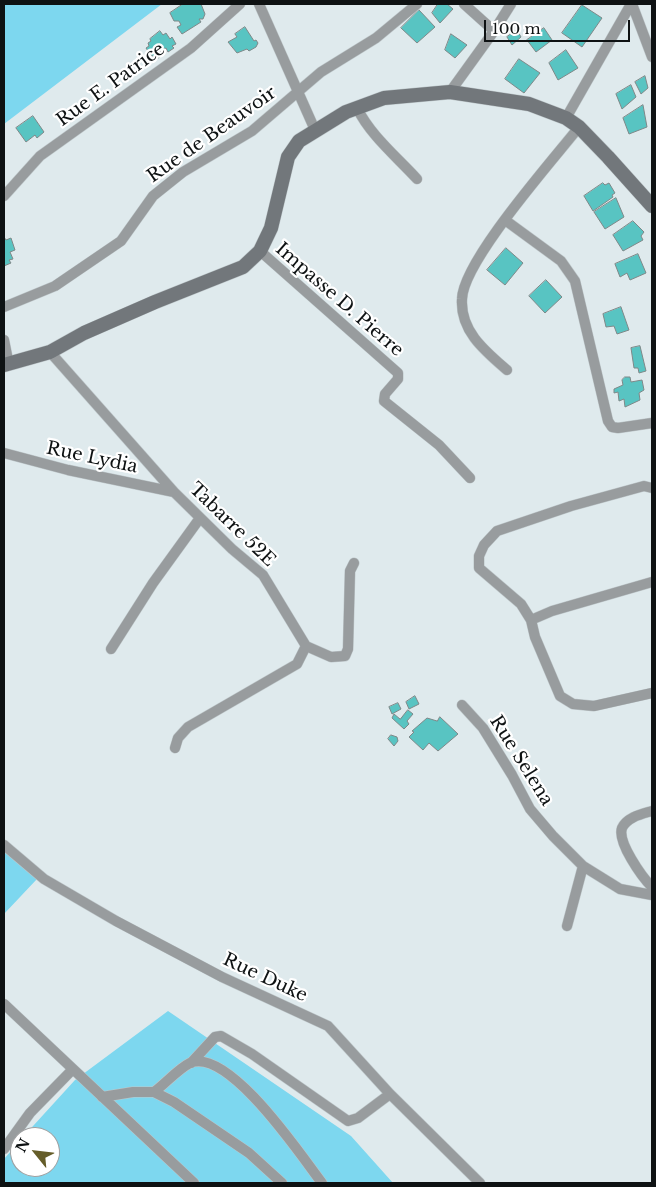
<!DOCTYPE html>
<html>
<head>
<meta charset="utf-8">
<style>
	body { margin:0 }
	#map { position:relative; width:656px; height:1187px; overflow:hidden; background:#dfeaed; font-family:"Libre Baskerville",serif }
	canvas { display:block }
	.frame { position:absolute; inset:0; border:5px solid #0e1213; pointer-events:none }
	.north { position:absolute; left:10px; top:1127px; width:50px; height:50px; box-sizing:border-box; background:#fff; border:1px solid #9fa0a1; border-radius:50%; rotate:299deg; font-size:14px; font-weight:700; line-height:20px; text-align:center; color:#0e1213 }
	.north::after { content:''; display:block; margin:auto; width:18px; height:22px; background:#655d29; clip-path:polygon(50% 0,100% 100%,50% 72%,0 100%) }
	.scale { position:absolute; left:484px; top:20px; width:146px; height:22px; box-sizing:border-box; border:2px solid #0e1213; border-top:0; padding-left:6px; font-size:15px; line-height:18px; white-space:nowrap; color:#0e1213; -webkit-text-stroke:4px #fff; paint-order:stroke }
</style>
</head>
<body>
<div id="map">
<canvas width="656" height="1187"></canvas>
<div class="frame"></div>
<div class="north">N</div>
<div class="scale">100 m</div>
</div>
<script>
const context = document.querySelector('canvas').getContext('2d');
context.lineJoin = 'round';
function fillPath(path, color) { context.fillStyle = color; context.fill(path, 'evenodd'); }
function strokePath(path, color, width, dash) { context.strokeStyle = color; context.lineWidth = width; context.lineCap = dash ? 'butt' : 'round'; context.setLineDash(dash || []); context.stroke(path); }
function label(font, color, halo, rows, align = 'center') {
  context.font = font + ' "Libre Baskerville",serif'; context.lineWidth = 4.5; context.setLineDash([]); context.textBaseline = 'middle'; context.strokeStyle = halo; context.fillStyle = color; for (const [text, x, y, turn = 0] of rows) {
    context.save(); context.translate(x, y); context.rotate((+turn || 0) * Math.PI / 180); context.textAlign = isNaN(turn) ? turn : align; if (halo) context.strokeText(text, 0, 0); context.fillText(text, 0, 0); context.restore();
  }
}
fillPath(new Path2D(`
	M4,4H162L4,124Z
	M4,852L20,863L37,879L4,914Z
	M168,1011L351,1136L393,1183H4V1159L20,1141V1167H50V1137H23L75,1080Z`), '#7dd7ef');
const building = new Path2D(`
	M183,4H201L205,14L203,19H199L201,22L182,34L177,27L181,25L179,21H174L170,13Z
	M438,4H447L453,9L440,23L432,13Z
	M582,5L602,18L582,47L562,33Z
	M419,10L435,27L417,43L401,28Z
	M245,27L254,41L256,40L258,43L256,47L249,51L247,49L237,53L228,42L237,37L235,34Z
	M544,28L552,40L536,52L527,40Z
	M517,30L521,37L512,45L507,37Z
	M160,31L163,35L166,33L170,39L172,37L176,44L172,46L174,48L168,52L166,48L160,51L162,55L157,59L150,54L146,48L149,46L148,43L151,41L150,39Z
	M451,34L467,45L455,58L445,50Z
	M566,50L578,68L558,80L549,63Z
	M519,59L540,73L524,93L505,79Z
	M645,76L648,88L641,94L635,82Z
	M631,85L636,97L622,109L616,94Z
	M643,105L647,127L629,134L623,118Z
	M33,116L44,132L37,138L35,135L26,142L16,128Z
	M603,183L605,185L609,183L615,193L612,195L613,197L593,211L584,196Z
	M616,198L624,217L605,229L594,212Z
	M633,221L644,232L641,236L643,240L623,251L613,235Z
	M4,237L6,240L11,238L15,250L10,252L13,259L9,260L11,263L4,266Z
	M506,248L523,263L505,285L487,270Z
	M638,254L646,273L630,280L627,273L620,277L615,264Z
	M546,280L562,297L545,313L529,296Z
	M621,307L629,330L617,334L614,326L606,327L603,314Z
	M640,346L646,371L639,373L638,368H634L631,348Z
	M625,377H630L631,382L642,380L644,390L639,393L640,400L625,407L624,399L619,401L618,392L614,393V389L623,385L622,380Z
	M415,696L419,704L409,709L406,702Z
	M398,703L401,709L392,714L389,707Z
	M408,710L413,714L407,721L409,724L404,729L392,718L394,714L400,719Z
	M440,717L458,734L438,751L429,743L423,750L409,737L414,732L412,731L427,718L437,721Z
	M391,735L397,737L398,741L394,746L388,739Z`);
fillPath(building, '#58c4c2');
strokePath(building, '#7e8888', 1);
const street = new Path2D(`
	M259,4L315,130
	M464,4L494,31
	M632,4L652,57
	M450,92L494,31L511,4
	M357,108C371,136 396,156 417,179
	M566,118L631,4
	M4,196L40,156L191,48L240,4
	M505,220L561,261L575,281L608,421L612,427L618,428L652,423
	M260,251L398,373V379L385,394L384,401L439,445L470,478
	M4,307L55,286L121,241L153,196L183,172L252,131L321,72L376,38L417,4
	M4,340L9,365
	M50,352L174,492L232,549L263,575L306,646L297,664L188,727L178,738L175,748
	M507,370C485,351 460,331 462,299C463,261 553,160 579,127
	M4,453L68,470L174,492
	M652,488L644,486L571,506L497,531L484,545L479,556V568L521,604L531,620L535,637L560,696L573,704L594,706L652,693
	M531,620L552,611L652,582
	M306,646L331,657L345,656L348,649L350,571L354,563
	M111,649L153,583L200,518
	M462,705L483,728L512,775L530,809L553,836L583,866L620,889L652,895
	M652,811C642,814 627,817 622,828C617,842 642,877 652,887
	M4,845L44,879L116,921L222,977L328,1026L390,1094L480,1183
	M567,926L583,866
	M4,1004L194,1183
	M191,1063L215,1037L221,1036L252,1054L348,1121L358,1118L390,1094
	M154,1092C165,1084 178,1069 190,1063C229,1047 302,1157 322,1183
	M102,1097L133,1092H154L174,1102L249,1153L282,1183
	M4,1149L30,1113L73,1069`);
const secondary = new Path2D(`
	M4,365L50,352L84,333L155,302L243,267L260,251L271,228L288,157L299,141L346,112L384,98L450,92L529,104L566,118L579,127L608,157L652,206`);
strokePath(street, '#bec7ca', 11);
strokePath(secondary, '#bec7ca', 15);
strokePath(street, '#989c9e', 10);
strokePath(secondary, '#72777b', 14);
label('18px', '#0e1213', '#fff', [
	["Rue E. Patrice",111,85,-36],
	["Rue de Beauvoir",212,135,-35],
	["Impasse D. Pierre",339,300,41],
	["Rue Lydia",92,458,12],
	["Tabarre 52E",232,525,44],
	["Rue Selena",521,761,58],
	["Rue Duke",265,978,25]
]);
</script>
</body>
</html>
